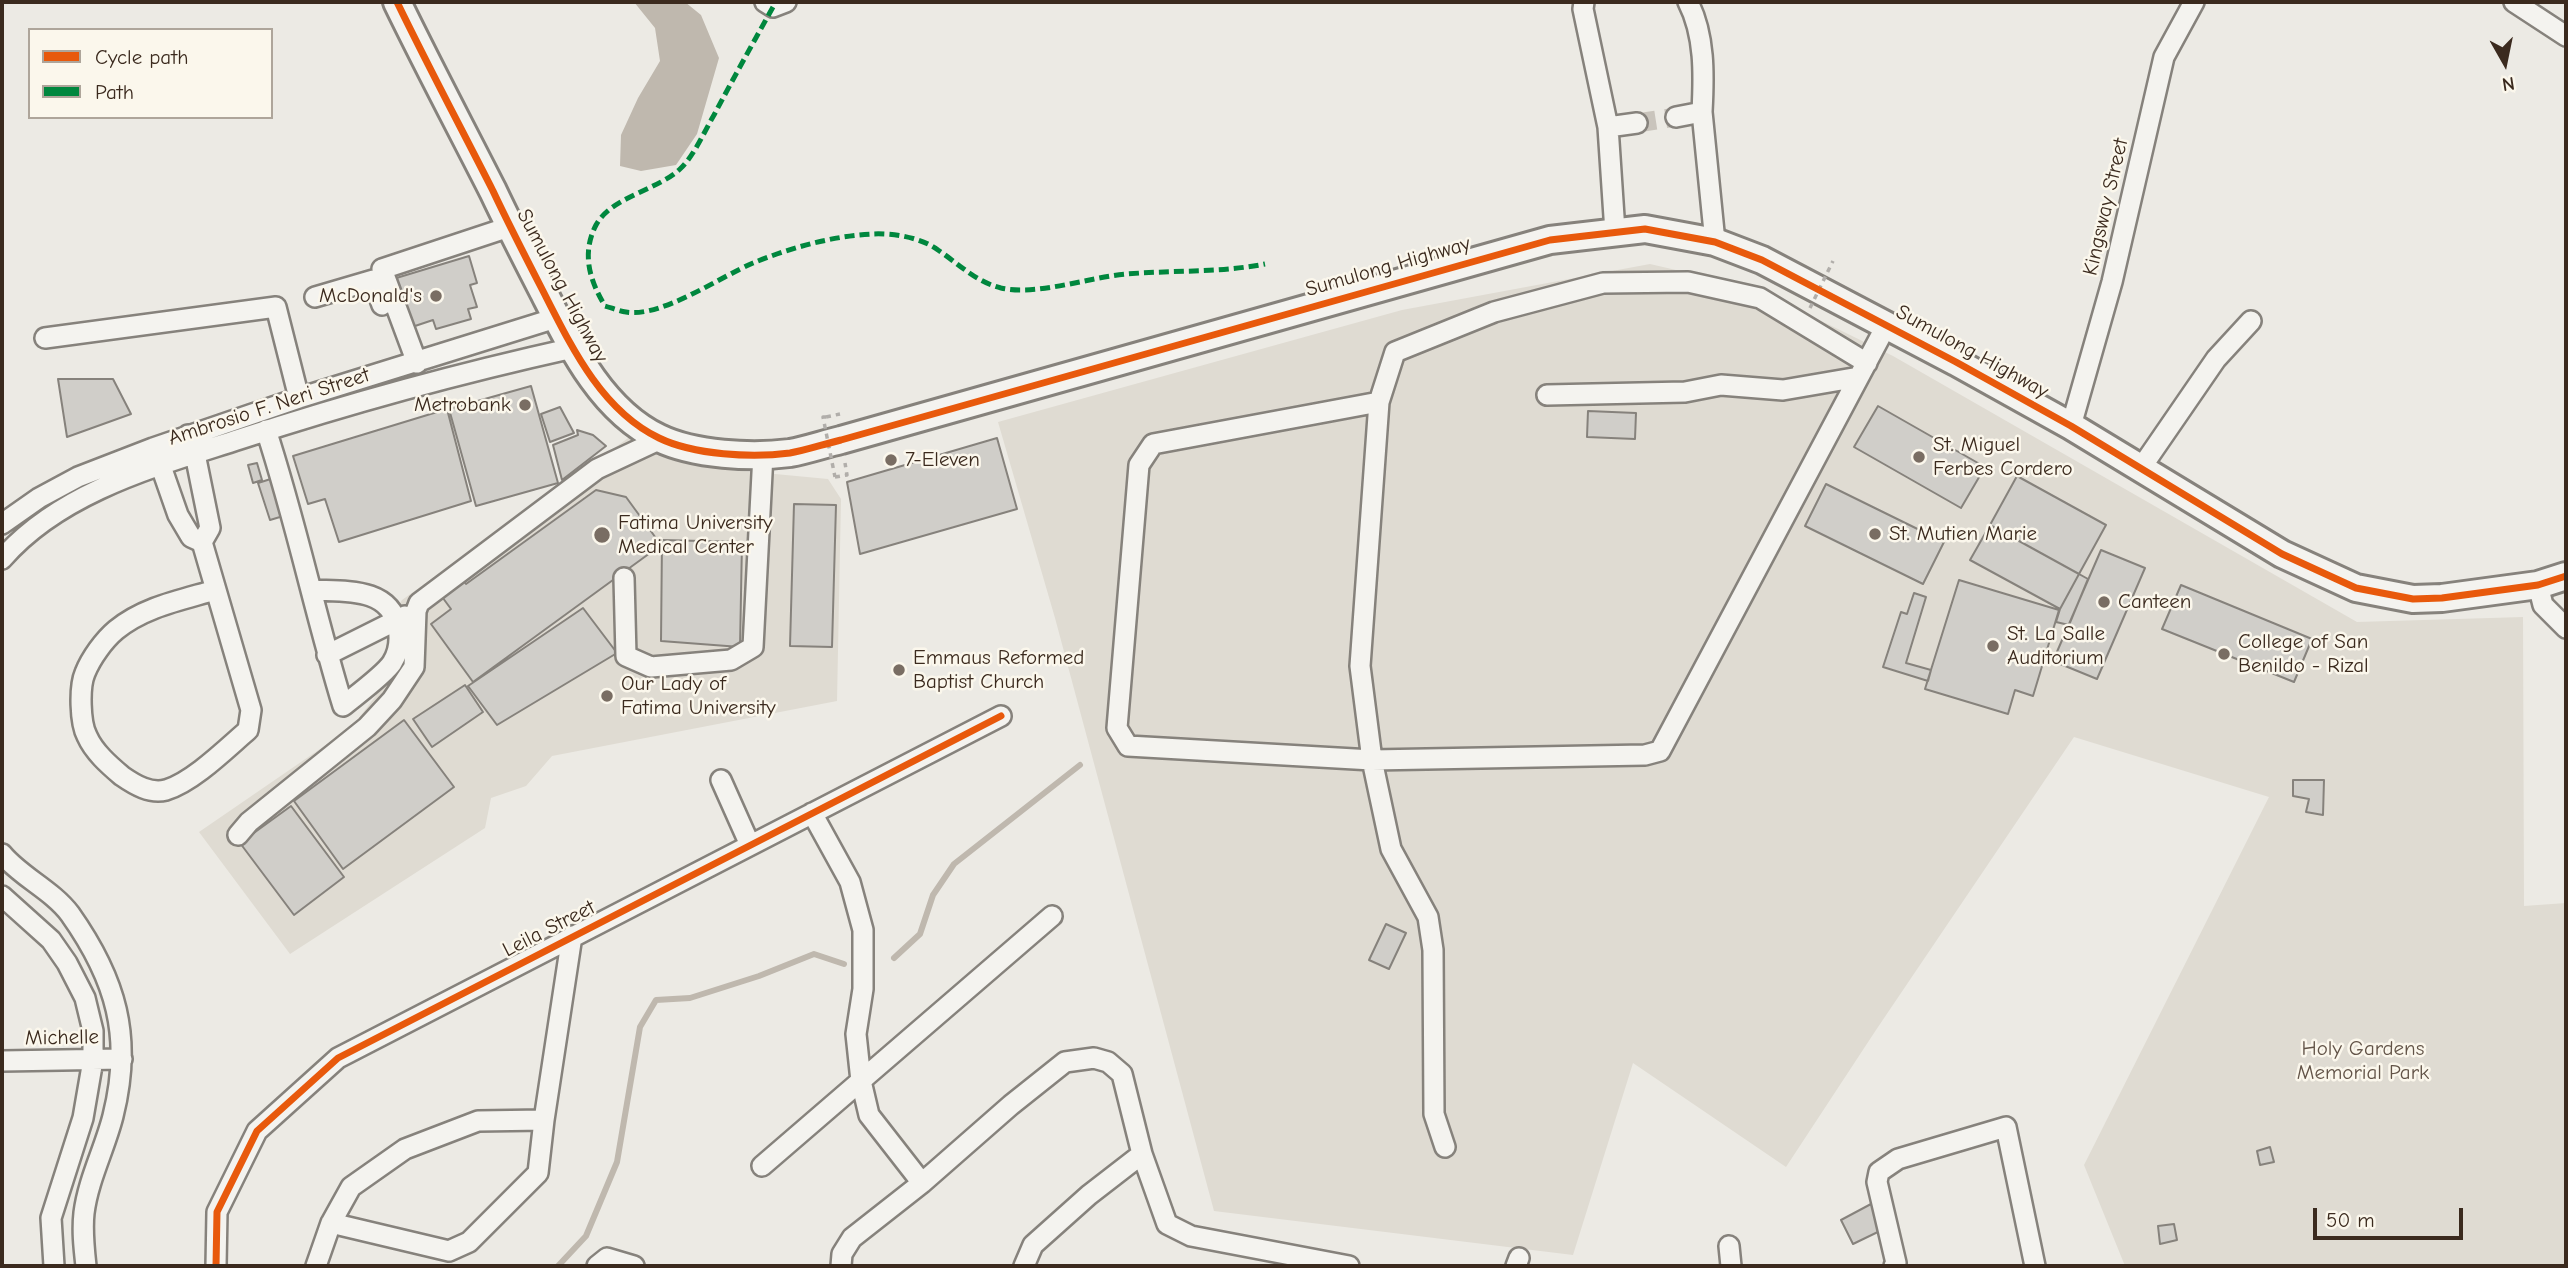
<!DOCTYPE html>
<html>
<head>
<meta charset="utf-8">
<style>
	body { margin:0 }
	#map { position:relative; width:2568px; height:1268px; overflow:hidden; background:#eceae4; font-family:"Comic Neue",sans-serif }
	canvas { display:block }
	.frame { position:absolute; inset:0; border:4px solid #3b2a1e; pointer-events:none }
	.legend { position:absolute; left:28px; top:28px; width:245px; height:91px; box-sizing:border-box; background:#fbf7ec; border:2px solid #aea59a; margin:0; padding:9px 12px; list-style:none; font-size:21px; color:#3b2a1e }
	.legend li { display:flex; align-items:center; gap:14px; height:35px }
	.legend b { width:35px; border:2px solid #aea59a }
	.north { position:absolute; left:2470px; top:28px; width:70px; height:70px; -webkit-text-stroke:5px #fbf7ec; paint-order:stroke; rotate:171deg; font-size:19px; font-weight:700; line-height:28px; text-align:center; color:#3b2a1e }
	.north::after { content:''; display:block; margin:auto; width:24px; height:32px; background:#3b2a1e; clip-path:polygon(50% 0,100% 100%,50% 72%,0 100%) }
	.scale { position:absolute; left:2313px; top:1208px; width:150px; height:32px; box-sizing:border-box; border:4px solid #3b2a1e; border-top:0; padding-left:9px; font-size:21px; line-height:24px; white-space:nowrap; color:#3b2a1e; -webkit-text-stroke:5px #fbf7ec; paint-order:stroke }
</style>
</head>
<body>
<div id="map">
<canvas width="2568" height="1268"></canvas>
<div class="frame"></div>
<ul class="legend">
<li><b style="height:9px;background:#e8590c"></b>Cycle path</li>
<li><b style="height:9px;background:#00873e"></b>Path</li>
</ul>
<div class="north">N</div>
<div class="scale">50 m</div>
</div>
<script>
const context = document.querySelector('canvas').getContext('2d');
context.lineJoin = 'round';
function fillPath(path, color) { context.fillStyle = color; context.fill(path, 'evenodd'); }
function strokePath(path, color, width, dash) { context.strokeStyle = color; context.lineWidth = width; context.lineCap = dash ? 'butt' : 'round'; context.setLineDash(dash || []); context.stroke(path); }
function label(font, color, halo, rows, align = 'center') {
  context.font = font + ' "Comic Neue",sans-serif'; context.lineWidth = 5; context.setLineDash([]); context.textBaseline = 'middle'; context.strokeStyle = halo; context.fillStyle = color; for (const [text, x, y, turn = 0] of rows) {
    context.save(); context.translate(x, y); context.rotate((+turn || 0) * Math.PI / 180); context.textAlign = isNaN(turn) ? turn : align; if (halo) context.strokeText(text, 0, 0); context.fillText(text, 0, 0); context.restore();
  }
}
fillPath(new Path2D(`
	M1650,264L1754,288L1893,356L2357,622L2523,617L2524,906L2566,903V1266H2125L2084,1165L2269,797L2074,737L1876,1030L1786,1167L1633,1063L1573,1255L1214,1211L1055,618L998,422L1402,310Z
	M631,436L654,450L687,463L722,469L828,479L841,499L837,701L552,756L526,786L491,798L485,828L290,954L199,832L352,727L394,672L396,609L402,600Z`), '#dfdbd2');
fillPath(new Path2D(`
	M634,2H685L701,15L719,58L697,134L676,165L641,171L620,166L621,135L638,98L660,61L655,28Z`), '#bfb8ae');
strokePath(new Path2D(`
	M894,958L920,934L933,895L954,864L1080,765
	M558,1266L586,1236L617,1162L640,1027L656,1000L690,998L759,976L814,954L844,964`), '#bfb8ae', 6);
const building = new Path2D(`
	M469,256L477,283L470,285L477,307L468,309L471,319L436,329L433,320L409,328L393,279Z
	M58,379H113L131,414L67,437Z
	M531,386L558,483L476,506L449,409Z
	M1878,406L1985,467L1961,508L1854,447Z
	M560,407L574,433L550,442L541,414Z
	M447,409L471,501L339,542L325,499L308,504L293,456Z
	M1588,411L1636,413L1635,439L1587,437Z
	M577,430L593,435L606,446L562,480L553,445L578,435Z
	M997,438L1017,509L860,554L847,482Z
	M257,463L262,480L253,483L248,465Z
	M2017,476L2106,525L2079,574L1990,525Z
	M277,477L290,514L270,520L258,483Z
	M1826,484L1944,542L1923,584L1805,526Z
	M596,490L626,497L661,545L473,682L431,624L451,609L437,590L458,574L466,584Z
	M794,504L836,505L832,647L790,646Z
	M1990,525L2079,574L2060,609L1970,560Z
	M662,540L742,542L740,647L661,641Z
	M2101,550L2145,568L2097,679L2053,661Z
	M2079,574L2088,579L2069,625L2056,622L2060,609Z
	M1959,580L2059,610L2033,696L2015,690L2008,714L1925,689Z
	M2181,585L2312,639L2294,682L2162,629Z
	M1914,593L1926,597L1906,663L1931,670L1928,681L1883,667L1901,612L1907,614Z
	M583,608L617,653L497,725L468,686Z
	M465,685L483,712L432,747L413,719Z
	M404,720L454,787L343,869L294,801Z
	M2293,780H2324L2323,815L2306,812L2309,799L2293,796Z
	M291,806L344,877L294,915L240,843Z
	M1386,924L1406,933L1389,969L1369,960Z
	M2270,1147L2274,1162L2260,1165L2257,1151Z
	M1871,1204L1884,1229L1853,1244L1841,1220Z
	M2174,1224L2177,1240L2160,1244L2158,1226Z`);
fillPath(building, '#d0cec9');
strokePath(building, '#86827c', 2);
strokePath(new Path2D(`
	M1637,123L1676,117`), '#c9c4bc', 19, [19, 10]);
const minor = new Path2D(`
	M765,2L773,7L786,2
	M1584,2L1583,9L1608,127
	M1688,2C1705,35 1704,75 1702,112
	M2514,2L2566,36
	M1676,117L1702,112L1715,242
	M1615,232L1608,127L1637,123
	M315,297L373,280L382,305
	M45,338L276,307L299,398
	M417,363L382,269L509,227
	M1547,395L1685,392L1721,385L1783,390L1859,377
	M1379,402L1153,444L1139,465L1117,728L1128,746L1372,760L1645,755L1660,751L1886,326
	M2071,426L2112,282L2164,57L2194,2
	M266,430C296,521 315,615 343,706C355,696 384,675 392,663C399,652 400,638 398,627C389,586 343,592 311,590
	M188,435L195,454L210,528L202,542L251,710L248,730C227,748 193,782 166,790C150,794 135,785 122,776C109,765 94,752 87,736C80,723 79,687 85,673C91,658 104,640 116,630C144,607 181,600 215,590
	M157,455L178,515L191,537L202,542
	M2141,468L2216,359L2251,321
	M2,524L39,498L78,477L153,448L299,398L556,318
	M2,559C61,491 157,466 240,439C350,403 460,373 573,348
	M624,578L626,656L651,667L731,660L753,647L763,454
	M2538,585L2543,605L2566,628
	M327,655L405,616
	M721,780L750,845
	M812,813L850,882L863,930V989L856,1034L861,1081L869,1115L922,1183
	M238,835L249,822L367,727L392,700L414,667L416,611L419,603L597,469L661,439
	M2,854C21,877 52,890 70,914C116,979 133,1037 113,1116C105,1148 88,1180 84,1213C82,1231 84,1248 86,1266
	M2,896L51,940L67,963L85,998L93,1031V1060L83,1118L51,1218L54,1266
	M2,1061L122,1059
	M1445,1147L1434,1114L1433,950L1428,917L1391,849L1372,760L1360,666L1379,402L1395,352L1494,312L1603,283L1688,282L1760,298L1867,363
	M762,1166L1052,916
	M331,1223L449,1251L469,1242L538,1173L544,1120L572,936
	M1729,1246L1731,1266
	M216,1266L217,1212L257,1131L338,1058L1001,716
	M316,1266L331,1223L351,1187L405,1149L478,1121L544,1120
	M597,1266L607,1258L634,1266
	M841,1266L842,1254L852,1238L922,1183L1011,1105L1065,1062L1094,1058L1108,1062L1122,1074L1142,1154L1167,1224L1191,1236L1349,1266
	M1024,1266L1033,1245L1089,1195L1142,1154
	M1516,1266L1519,1258
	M1894,1266L1896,1263L1877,1182L1879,1172L1898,1159L2006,1127L2035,1266`);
const major = new Path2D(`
	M397,2C428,66 461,128 493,191C509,225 526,258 543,291C571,346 601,410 659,438C694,455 752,458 790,453C807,450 824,444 841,440L1550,240L1645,229L1715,242L1762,260L1956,362L2071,426L2282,554L2356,588L2413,599L2442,598L2538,585L2566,576`);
strokePath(minor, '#86827c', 24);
strokePath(major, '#86827c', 32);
strokePath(new Path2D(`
	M826,417L840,414
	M835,477L847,475L845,463`), '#b1aeaa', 3.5, [5, 5]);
strokePath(minor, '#f4f3ef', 19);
strokePath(major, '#f4f3ef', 26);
strokePath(new Path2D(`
	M1810,308L1833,261
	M826,417H823L835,477`), '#b1aeaa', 3.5, [5, 5]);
strokePath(new Path2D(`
	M773,7C753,43 733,79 714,115C704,132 694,156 680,169C658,190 611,197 596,225C581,254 590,281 605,306C612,308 619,311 626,312C661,318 720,277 753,263C790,248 832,236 872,234C893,233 920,237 938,250C959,264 976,282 1001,288C1038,296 1089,277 1127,274C1174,270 1219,273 1265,264`), '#00873e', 5, [10, 5]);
strokePath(new Path2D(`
	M397,2C428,66 461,128 493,191C509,225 526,258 543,291C571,346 601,410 659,438C694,455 752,458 790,453C807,450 824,444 841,440L1550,240L1645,229L1715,242L1762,260L1956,362L2071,426L2282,554L2356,588L2413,599L2442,598L2538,585L2566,576
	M216,1266L217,1212L257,1131L338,1058L1001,716`), '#e8590c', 7);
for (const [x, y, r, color] of [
	[436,296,7,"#796d63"],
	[525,405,7,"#796d63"],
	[1919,457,7,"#796d63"],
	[891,460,7,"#796d63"],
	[1875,534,7,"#796d63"],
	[602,535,9,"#796d63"],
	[2104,602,7,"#796d63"],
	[1993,646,7,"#796d63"],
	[2224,654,7,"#796d63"],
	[899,670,7,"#796d63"],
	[607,696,7,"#796d63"]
]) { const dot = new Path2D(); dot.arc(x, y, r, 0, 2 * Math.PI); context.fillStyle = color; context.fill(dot); strokePath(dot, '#fbf7ec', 2.5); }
label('21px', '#3b2a1e', '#fbf7ec', [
	["Kingsway Street",2106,207,-77],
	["Sumulong Highway",1388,267,-16],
	["Sumulong Highway",562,286,62],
	["Sumulong Highway",1972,352,29],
	["Ambrosio F. Neri Street",269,407,-18],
	["Leila Street",549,929,-27],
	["Michelle",62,1038,-1]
]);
label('21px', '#3b2a1e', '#fbf7ec', [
	["McDonald's",422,296,"right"],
	["Metrobank",511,405,"right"],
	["St. Miguel",1933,445],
	["Ferbes Cordero",1933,469],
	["7-Eleven",905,460],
	["Fatima University",618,523],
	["Medical Center",618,547],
	["St. Mutien Marie",1889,534],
	["Canteen",2118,602],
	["St. La Salle",2007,634],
	["Auditorium",2007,658],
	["College of San",2238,642],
	["Benildo - Rizal",2238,666],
	["Emmaus Reformed",913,658],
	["Baptist Church",913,682],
	["Our Lady of",621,684],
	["Fatima University",621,708]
], 'left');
label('21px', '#625347', '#fbf7ec', [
	["Holy Gardens",2363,1049],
	["Memorial Park",2363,1073]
]);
</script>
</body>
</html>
